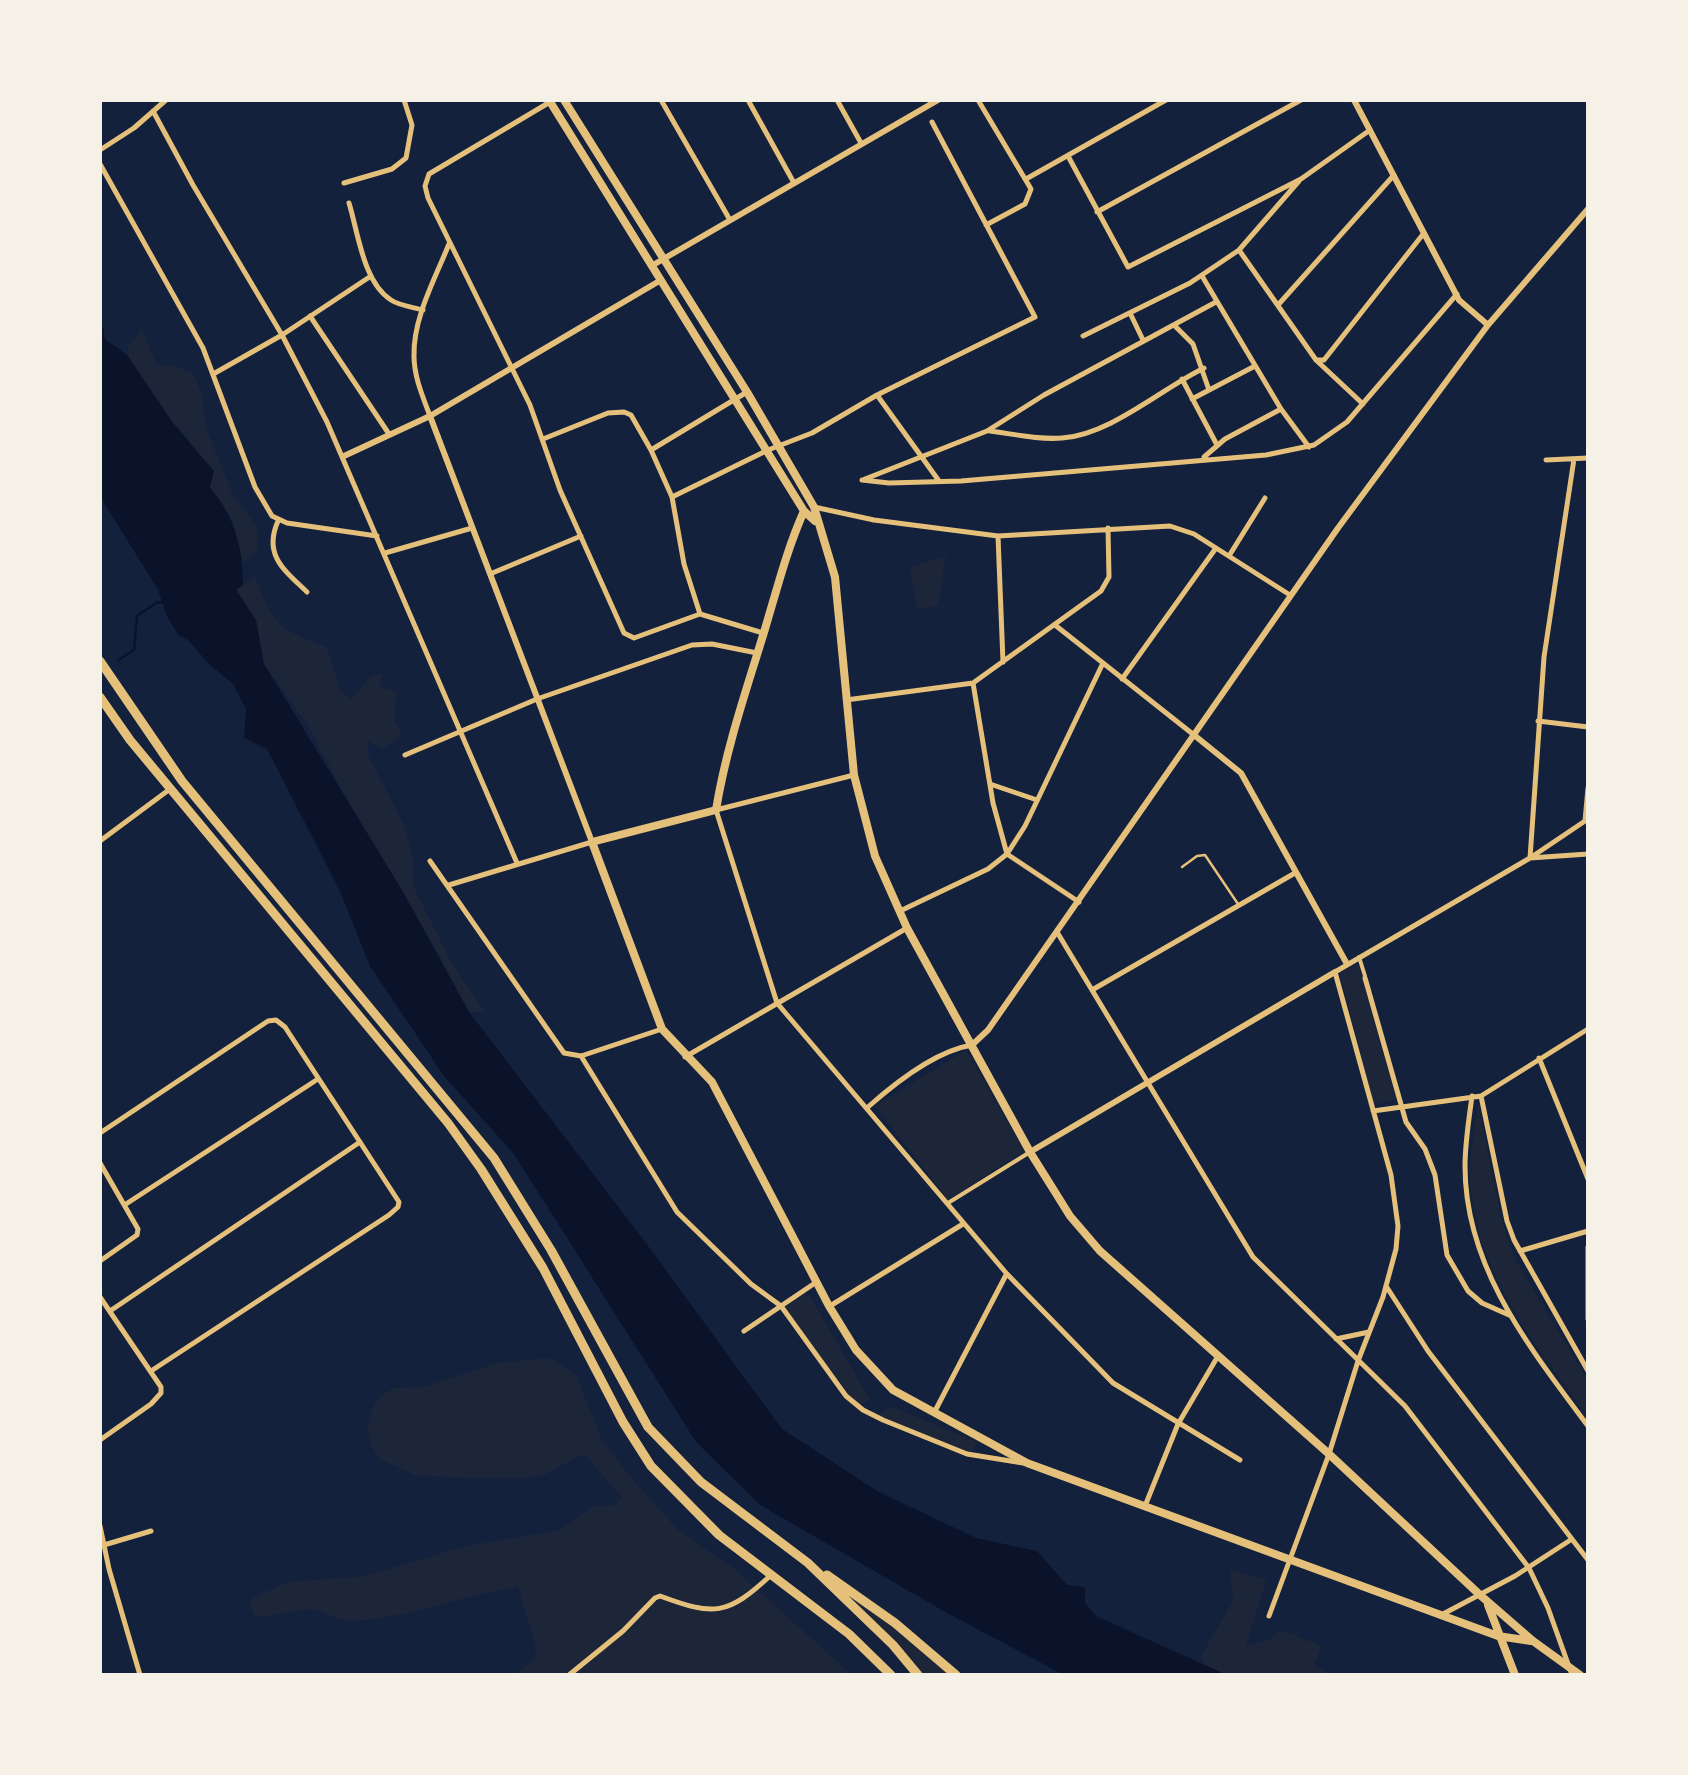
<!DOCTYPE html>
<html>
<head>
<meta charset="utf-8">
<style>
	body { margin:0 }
	#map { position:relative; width:1688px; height:1775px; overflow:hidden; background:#14213d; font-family:Helvetica,sans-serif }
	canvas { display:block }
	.frame { position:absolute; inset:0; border:102px solid #f6f1e7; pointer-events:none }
</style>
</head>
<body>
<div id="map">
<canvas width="1688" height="1775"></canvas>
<div class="frame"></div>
</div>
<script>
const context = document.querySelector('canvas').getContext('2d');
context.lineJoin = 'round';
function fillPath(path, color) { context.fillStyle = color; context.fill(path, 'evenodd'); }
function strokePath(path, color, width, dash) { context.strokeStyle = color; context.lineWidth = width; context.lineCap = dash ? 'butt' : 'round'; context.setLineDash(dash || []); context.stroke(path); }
fillPath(new Path2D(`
	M142,329L157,366L171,365L193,373L202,394L206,427L223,471L232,493L257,527L258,550L243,563L232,519L210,488L187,437L173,423L127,355L129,345Z
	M946,556L938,606L917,609L910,567Z
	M255,576C273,625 278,629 327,647L340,690L351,699L370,677L383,673L379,686L397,692L394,718L402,735L382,749L368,741V755L404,825L413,858V886L453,965L485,1012H469L433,944L340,787L309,727L264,664L256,620L236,589Z
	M1358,964L1396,1099L1374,1105L1340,973Z
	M966,1050L1024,1151L948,1200L875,1106Z
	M1478,1104L1502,1220L1516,1261L1588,1380V1416C1534,1345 1468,1261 1470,1166C1471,1146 1475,1124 1478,1104Z
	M805,1293L810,1296L870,1400L857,1408L785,1308Z
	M550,1358L576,1375L602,1440L628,1474L676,1528L737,1571L852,1675H513L534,1660L536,1647L518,1587C462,1595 409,1618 352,1621C339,1622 327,1612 315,1610C294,1607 274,1619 254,1615L250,1604L252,1598L289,1582L365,1576L466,1546L561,1530L593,1506L615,1505L622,1497L584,1454L546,1474L521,1479L446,1477L415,1475L379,1459L371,1445L368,1428L372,1410L379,1397L394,1388L423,1387L497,1363Z
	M890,1406L977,1442L971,1453L878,1416Z
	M1230,1569L1266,1580L1246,1646L1269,1640L1281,1630L1322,1646L1314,1664L1331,1675H1227L1203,1664L1201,1656L1233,1601Z
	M834,1589L883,1618L956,1675H919Z`), '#1d2539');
fillPath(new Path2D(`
	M100,326L103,327L105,339L127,355L173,423L214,471L210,488C235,516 243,549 243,585L236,590L256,620L264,664L402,890L469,1012L646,1243L782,1429L879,1492L976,1538L1037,1551L1067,1585L1085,1587V1603L1096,1616L1227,1675H1064L947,1613L760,1505L696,1442L514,1154L444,1076L370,966L340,891L267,749L244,738L246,709L233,684L209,664L188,640L178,635L166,614L158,590L100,496Z`), '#0b132b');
strokePath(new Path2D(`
	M118,660L134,650L137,616L156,603L163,602`), '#0b132b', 2.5);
strokePath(new Path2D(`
	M1182,867L1197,856L1205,855L1238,904`), '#e5c07b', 2.5);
strokePath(new Path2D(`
	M1359,957L1365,976
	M948,1203L1030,1152`), '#e5c07b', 4);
strokePath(new Path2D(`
	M661,100L730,220
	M748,100L794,183
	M837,100L861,143
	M978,100L1031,189L1025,204L986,225
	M550,102L429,174L425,186L428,198L530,405L560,490L624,633L634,638L700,614L763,633
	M153,111L193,185L282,335L327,422L517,863
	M100,150L134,128L166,100
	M1068,156L1128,267L1301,179L1370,130
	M100,164L203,348L255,487L272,516L287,523L377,536
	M1026,179L1166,100
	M344,183L392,169L406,158L412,125L404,100
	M349,203C358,232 363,282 391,300C400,306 413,307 423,310
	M1097,212L1301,100
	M1239,250L1316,360L1363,404
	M1202,276L1281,409L1309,447
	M1278,305L1394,175
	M1130,313L1143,340
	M310,316L389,434
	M1174,325L1193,344L1209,390
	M1083,336L1190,283L1239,250L1299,181
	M1316,360H1324L1424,233
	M215,373L282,335L371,276
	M1182,379L1217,445
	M877,395L939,481
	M1192,399L1255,366
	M430,416C423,397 414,377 414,356C413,318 435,279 449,244
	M990,431C1013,434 1039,440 1062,438C1110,435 1161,389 1204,368
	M543,439L608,413L624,412L631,415L651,450L672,497L684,564L700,614
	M651,450L747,392
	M1204,457L1225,439L1281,409
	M1574,459L1544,657L1530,858L1588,854
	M1546,460L1588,458
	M865,479L987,431L1044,395L1216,302
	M862,480L889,483L961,481L1266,455L1314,445L1347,422L1457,294
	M672,497L768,450L812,433L877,395L1035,317L932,122
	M814,507L874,520L998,536L1170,526L1194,534L1290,595
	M278,521C263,555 284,570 307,592
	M998,536L1003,662
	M385,553L472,528
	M1229,556L1265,498
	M490,574L581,536
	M1055,625L1194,735
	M1122,679L1216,548
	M973,683L993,803L1007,854
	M846,700L973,683L1101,591L1109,577L1108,528
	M1538,721L1588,727
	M405,755L537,699L692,645L712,644L757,653
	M854,775L716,810L777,1003L1007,1274L1113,1383L1240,1460
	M990,784L1037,800
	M1585,821L1588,788
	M100,841L170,789
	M1007,854L1079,902
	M430,861L564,1053L581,1056L662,1029
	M449,885L592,842
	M900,911L988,869L1007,854L1025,826L1103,663
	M1057,932L1253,1257L1405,1406L1529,1568L1548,1608L1572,1675
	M1365,978L1406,1122L1425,1149L1435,1175L1447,1255L1468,1291L1482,1303L1509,1315
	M1092,990L1295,873
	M581,1056L677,1212L751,1284L781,1306L846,1396L863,1410L883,1420L967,1454L1023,1463
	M685,1057L907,928
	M1539,1058L1588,1179
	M1472,1096C1469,1119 1465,1143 1465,1166C1465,1268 1530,1348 1588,1426
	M1481,1096L1507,1221L1514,1240L1588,1371
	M1481,1096L1588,1029
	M868,1107C895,1083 935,1051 972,1045
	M1373,1111L1481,1096
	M100,1133L268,1021L276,1020L285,1027L399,1202L398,1207L389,1215L151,1371
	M100,1163L138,1229L137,1235L100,1261
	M126,1204L318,1079
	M1588,1247V1319
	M1520,1251L1588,1231
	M1386,1286L1428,1351L1588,1560
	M100,1297L161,1387V1393L151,1404L100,1440
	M830,1306L963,1224
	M110,1311L360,1142
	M744,1331L815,1283
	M1336,1339L1369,1332
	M935,1411L1006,1275
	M1145,1506L1178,1424L1218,1356
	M100,1526L109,1569L140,1675
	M104,1545L151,1531
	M1443,1614L1515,1576L1572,1539
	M1269,1616L1329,1454L1358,1361L1383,1297L1396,1249L1398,1226L1391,1175L1335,972L1530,858L1588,819
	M569,1675L623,1631L655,1598L660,1596C714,1616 727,1616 771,1575`), '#e5c07b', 5);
strokePath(new Path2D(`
	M1354,100L1459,300L1488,325
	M653,265L938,100
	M430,416L592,842
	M344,456L430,416L661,280
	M1194,735L1241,773L1347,964
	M972,1045L988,1030L1338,528L1488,325L1588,209
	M1030,1152L1335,972`), '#e5c07b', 6);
strokePath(new Path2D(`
	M549,100L804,511L815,521
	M564,100L747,392L814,507L835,577L854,775L875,856L907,928L1030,1152L1070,1216L1100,1251L1329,1454L1480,1595L1533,1641L1580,1675
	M804,511C787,549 777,589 765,629C747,688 726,748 716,810L592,842L662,1029L712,1082L829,1306L856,1350L893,1390L1027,1463L1498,1636L1531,1641
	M1488,1605L1515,1675`), '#e5c07b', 8);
strokePath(new Path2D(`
	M100,661L182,781L494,1158L551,1250L648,1427L701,1482L808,1563L893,1645L918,1675
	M100,697L130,740L448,1123L481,1169L543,1268L623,1422L651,1466L719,1535L849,1634L891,1675
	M827,1575L895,1623L956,1675`), '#e5c07b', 9);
</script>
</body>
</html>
